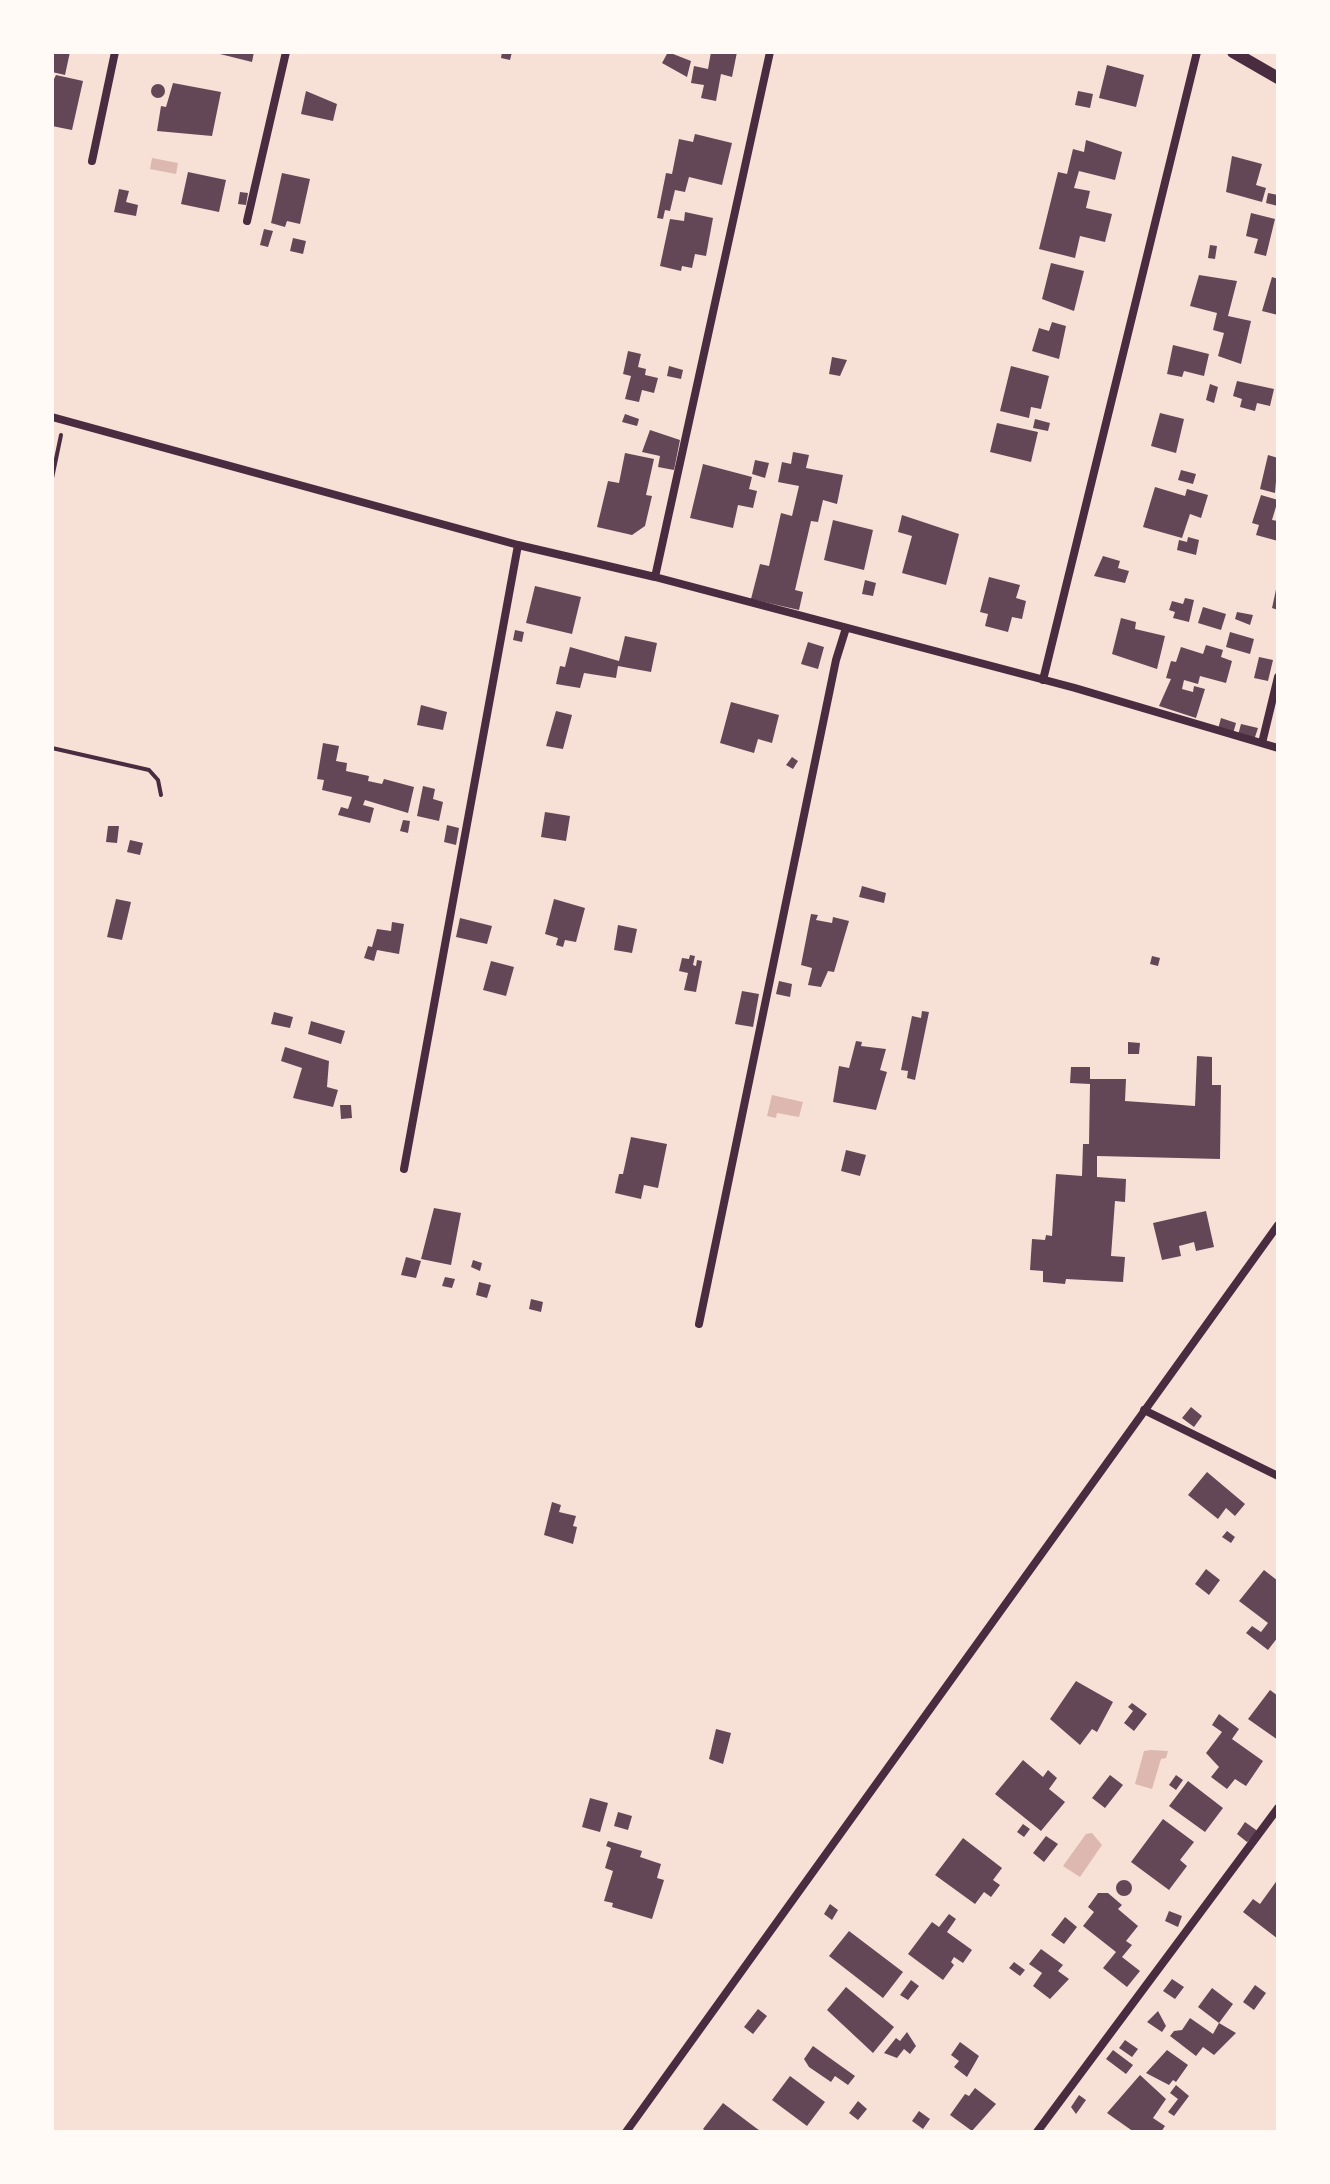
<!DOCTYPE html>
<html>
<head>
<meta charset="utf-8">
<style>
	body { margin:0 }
	#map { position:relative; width:1330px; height:2184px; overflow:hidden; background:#f7e1d7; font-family:"Exo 2",sans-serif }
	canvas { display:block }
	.frame { position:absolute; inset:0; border:54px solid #fffaf5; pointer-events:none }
</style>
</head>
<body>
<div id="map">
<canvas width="1330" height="2184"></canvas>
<div class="frame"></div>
</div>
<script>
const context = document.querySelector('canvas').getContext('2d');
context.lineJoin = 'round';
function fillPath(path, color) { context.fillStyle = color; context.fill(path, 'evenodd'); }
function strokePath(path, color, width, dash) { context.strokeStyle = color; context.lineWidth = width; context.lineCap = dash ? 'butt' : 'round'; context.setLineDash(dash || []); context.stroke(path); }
fillPath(new Path2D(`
	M152,158L178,163L176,174L150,169Z
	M772,1095L803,1102L799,1117L777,1113L776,1118L767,1116Z
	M1151,1750L1168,1751L1166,1758L1161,1759L1152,1789L1135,1784L1144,1751Z
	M1092,1833L1102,1845L1080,1877L1063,1866L1086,1834Z`), '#dcb8b0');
fillPath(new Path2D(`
	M52,52H70L65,75L52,72Z
	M212,52H254L252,62Z
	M502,52H512L510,60L501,58Z
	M668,52L691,61L687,77L662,63Z
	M711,52H737L732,77L721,74L716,101L701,98L704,85L691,83L694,66L708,69Z
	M1107,65L1144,75L1136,107L1099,98Z
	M56,75L83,81L72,130L52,126V83Z
	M173,83L221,92L212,136L157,131L161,106L166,107Z
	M151 91a7 7 0 1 1 14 0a7 7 0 1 1-14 0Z
	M306,91L337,104L333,121L301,114Z
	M1078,91L1093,94L1090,108L1075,105Z
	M695,134L732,143L722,185L689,177L685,192L675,190L670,211L665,210L663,219L657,218L666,173L672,174L679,139L693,142Z
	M1086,140L1122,152L1115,180L1079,171L1074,188L1090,191L1086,208L1112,214L1105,242L1080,236L1075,258L1039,249L1058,172L1067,174L1073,149L1084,152Z
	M1232,156L1262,164L1256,185L1266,188L1262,202L1226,192Z
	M188,172L226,180L219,212L181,204Z
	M282,173L310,179L300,224L287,221L285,227L271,223Z
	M119,189L129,191L126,202L138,205L136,216L114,212Z
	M240,192L248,193L246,205L238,204Z
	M1268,193L1278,195V206L1266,203Z
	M685,212L713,218L706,256L695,254L692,268L682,266L681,271L660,266L670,219L684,221Z
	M1251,213L1275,219L1266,256L1254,253L1258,239L1246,236Z
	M264,229L273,231L268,247L260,245Z
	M293,238L306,241L303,254L290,251Z
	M1210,245L1217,246L1215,259L1208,258Z
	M1051,263L1084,271L1074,311L1042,299Z
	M1199,275L1237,281L1228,316L1251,321L1241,364L1218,356L1224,333L1213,330L1217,313L1190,306Z
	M1272,277L1278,279V315L1262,311Z
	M1052,322L1066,326L1059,359L1032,351L1039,328L1049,331Z
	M1173,345L1209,354L1204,376L1184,371L1182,377L1167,374Z
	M628,351L641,354L638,367L646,369L645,375L658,378L654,393L642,390L639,402L625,399L631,376L623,374Z
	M832,357L847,360L840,376L829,374Z
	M669,366L683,370L681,379L667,376Z
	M1011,366L1049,376L1041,409L1031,407L1029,418L1000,411Z
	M1237,381L1274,389L1270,406L1257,403L1255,411L1240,407L1242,399L1233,396Z
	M1210,384L1218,387L1214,403L1206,400Z
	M1160,413L1184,419L1176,453L1151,446Z
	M625,414L639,419L637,426L622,422Z
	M1035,419L1050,423L1048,431L1033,428Z
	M997,423L1038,432L1031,462L990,452Z
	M650,430L680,440L674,470L658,467L660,456L642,452Z
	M793,452L809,455L806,468L843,475L837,504L823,500L818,522L811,521L795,590L803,592L799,610L751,599L760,564L769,566L781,513L792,516L799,486L778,482L782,462L791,464Z
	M625,453L654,459L646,495L652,496L645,526L632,535L597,527L608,481L619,483Z
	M1268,455L1278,458L1275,493L1260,489Z
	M755,460L769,463L765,478L752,474Z
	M703,464L752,477L749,489L757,491L753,508L738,505L733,528L690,518Z
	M1181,470L1196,474L1193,484L1178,480Z
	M1155,487L1185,496L1187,489L1208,495L1201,518L1190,514L1182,538L1143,527Z
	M1261,495L1278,500L1272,520L1278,521V541L1256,535L1259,525L1252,523Z
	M902,515L959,534L946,585L902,573L912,536L898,532Z
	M833,520L873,530L864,570L824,560Z
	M1188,537L1199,540L1196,555L1177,550L1179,540L1187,542Z
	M1103,556L1120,561L1118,568L1129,571L1125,583L1094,576Z
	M989,577L1020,585L1016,598L1026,601L1022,619L1012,617L1008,632L985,626L988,614L980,612Z
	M865,580L876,583L873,596L862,594Z
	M1277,585H1278V610L1272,608Z
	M535,586L581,597L572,634L526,623Z
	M1185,598L1194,600L1189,622L1173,618L1175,612L1169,610L1172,601L1183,604Z
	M1203,607L1226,614L1221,630L1198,623Z
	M1237,612L1253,615L1250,625L1235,619Z
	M1121,618L1136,622L1135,629L1165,636L1157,669L1112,654Z
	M515,630L524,632L522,642L513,640Z
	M1230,632L1254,639L1250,654L1226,647Z
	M625,636L657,643L651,672L618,666L616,678L584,673L580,688L556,684L560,666L565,667L570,647L619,661Z
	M808,642L824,647L818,669L801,664Z
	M1206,645L1223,650L1221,657L1232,661L1226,683L1200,676L1198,684L1184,680L1182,689L1193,692L1194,686L1205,689L1196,718L1159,706L1171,679L1166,678L1171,661L1176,662L1181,647L1203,654Z
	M1259,657L1273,660L1268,681L1254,678Z
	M731,702L779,715L772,743L758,739L754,753L720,743Z
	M421,705L447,712L443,730L417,725Z
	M556,711L572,715L563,749L546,746Z
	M1221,718L1236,723L1233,734L1218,729Z
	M1241,724L1258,728L1254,740L1238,735Z
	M323,743L339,746L336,761L347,763L346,771L369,776L368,781L382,784L384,779L414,787L408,813L365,800L363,805L374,808L370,823L338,815L341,807L348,809L352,797L322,790L324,780L317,779Z
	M792,757L798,761L793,769L786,765Z
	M423,786L435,789L433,799L443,802L439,821L417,816Z
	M545,812L570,816L566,841L541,837Z
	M403,820L410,821L408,833L400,831Z
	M447,825L459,828L456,845L444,842Z
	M108,826H119L117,843L106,842Z
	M130,840L143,843L140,855L127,852Z
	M862,886L886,893L884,903L859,897Z
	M116,899L131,902L122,940L107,937Z
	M554,899L585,908L576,942L565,940L563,947L556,945L558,938L545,934Z
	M811,914L818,915L816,920L832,923L833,917L849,921L834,972L828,971L821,987L808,985L812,968L801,965Z
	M460,918L492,926L487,944L456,937Z
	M392,922L404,924L399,954L377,950L374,961L364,958L368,946L372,947L377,929L391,931Z
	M618,925L637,929L632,953L614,950Z
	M690,955L695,956L693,965L696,966L697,960L702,961L696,992L684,990L688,973L679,971L682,958L689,959Z
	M1152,956L1160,958L1158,966L1150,964Z
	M491,961L514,967L506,996L483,990Z
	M779,981L792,984L790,997L776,994Z
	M742,991L759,994L753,1027L735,1024Z
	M922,1011L929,1012L915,1080L907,1078L908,1071L901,1070L912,1016L921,1018Z
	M274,1012L293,1017L290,1028L271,1024Z
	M311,1021L345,1031L341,1044L308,1034Z
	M856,1041L862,1042L861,1046L886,1049L880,1070L887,1072L876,1110L833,1102L839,1066L849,1068Z
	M1128,1042L1140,1043L1139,1054H1128Z
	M285,1047L329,1061L327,1087L338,1090L333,1107L293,1098L302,1068L281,1061Z
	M1197,1056L1212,1057V1085H1221L1220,1159L1097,1156V1177L1126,1179L1125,1202L1115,1201L1111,1256L1125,1257L1123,1282L1066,1279L1065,1284L1043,1282V1271L1030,1270L1032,1239L1045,1240L1046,1235L1052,1236L1056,1174L1082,1176L1083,1144H1089L1090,1084L1070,1083L1071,1067H1090V1079H1126L1125,1101L1195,1106Z
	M340,1105H351L352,1118L341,1119Z
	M631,1137L667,1144L658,1188L644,1185L641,1199L615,1193L619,1174H623Z
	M846,1150L866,1155L860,1176L841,1171Z
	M434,1208L461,1213L451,1265L421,1259Z
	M1206,1211L1214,1247L1196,1251L1194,1242L1179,1246L1181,1256L1162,1260L1153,1223Z
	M406,1257L421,1261L416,1278L401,1275Z
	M473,1260L482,1263L480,1271L471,1267Z
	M445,1277L455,1279L452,1288L442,1286Z
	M479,1282L491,1285L487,1298L476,1295Z
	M531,1299L543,1302L541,1312L529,1309Z
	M1191,1407L1202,1416L1194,1427L1182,1418Z
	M1207,1472L1245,1504L1235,1516L1226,1508L1218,1519L1188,1495Z
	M552,1502L561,1505L559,1512L576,1516L573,1526L577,1527L573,1544L544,1535Z
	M1227,1531L1235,1537L1231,1543L1222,1537Z
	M1206,1569L1220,1580L1209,1595L1195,1584Z
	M1264,1570L1278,1581V1637L1268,1650L1246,1633L1252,1626L1261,1632L1268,1623L1239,1601Z
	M1076,1681L1113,1702L1097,1732L1092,1729L1080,1745L1050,1719Z
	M1270,1690L1278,1696V1740L1248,1719Z
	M1132,1703L1147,1714L1134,1731L1124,1723L1133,1711L1128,1707Z
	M1219,1714L1239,1729L1232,1739L1263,1761L1246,1786L1235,1779L1227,1789L1211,1777L1219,1767L1206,1753L1222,1732L1212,1725Z
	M716,1729L731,1733L723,1764L709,1759Z
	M1023,1760L1043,1777L1048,1770L1057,1778L1049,1789L1065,1802L1041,1831L995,1794Z
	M1110,1775L1123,1785L1105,1808L1092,1798Z
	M1176,1775L1183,1780L1176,1790L1169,1785Z
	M1188,1781L1223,1808L1205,1832L1169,1806Z
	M590,1798L608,1803L600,1832L582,1827Z
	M618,1812L632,1816L628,1830L614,1826Z
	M1163,1819L1194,1842L1180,1860L1187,1866L1169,1890L1131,1862Z
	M1245,1822L1259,1832L1247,1842L1237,1834Z
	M1023,1824L1030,1829L1024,1837L1017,1832Z
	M1046,1836L1058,1844L1044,1862L1033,1853Z
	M963,1838L1002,1868L993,1880L1000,1885L991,1897L984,1892L975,1904L935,1875Z
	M608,1841L642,1851L640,1857L661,1864L657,1878L664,1880L652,1919L612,1907L613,1903L604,1901L613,1871L605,1868L611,1848L606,1846Z
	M1278,1879V1939L1243,1912L1253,1899L1260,1904Z
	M1116 1888a8 8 0 1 1 16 0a8 8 0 1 1-16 0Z
	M1098,1893H1108L1122,1905L1118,1909L1138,1926L1126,1941L1132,1945L1122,1957L1140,1971L1127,1987L1103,1968L1116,1952L1083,1926L1094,1912L1088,1907Z
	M830,1904L838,1910L832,1920L824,1914Z
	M1169,1911L1182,1916L1178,1927L1165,1921Z
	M949,1914L956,1919L947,1932L972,1950L963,1963L954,1957L951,1962L954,1965L943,1980L908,1954L932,1922L939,1927Z
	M1065,1917L1077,1927L1064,1944L1051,1935Z
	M849,1931L903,1972L883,1998L829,1956Z
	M1041,1949L1063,1965L1058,1971L1069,1979L1050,1999L1033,1986L1042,1973L1029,1964Z
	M1014,1962L1025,1970L1020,1976L1009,1968Z
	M1172,1979L1184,1987L1175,1999L1163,1991Z
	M911,1980L919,1986L908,2000L900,1995Z
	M1255,1985L1266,1993L1254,2010L1243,2002Z
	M846,1987L894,2027L873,2053L827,2010Z
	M1212,1988L1233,2004L1219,2023L1198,2007Z
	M758,2009L767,2016L753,2034L744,2027Z
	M1158,2011L1166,2026L1162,2032L1147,2022Z
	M1190,2018L1213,2034L1219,2023L1236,2033L1214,2055L1203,2047L1196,2056L1170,2036L1174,2031L1182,2030Z
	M907,2032L916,2046L910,2054L904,2049L897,2058L884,2053L896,2038L900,2041Z
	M1125,2040L1138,2049L1132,2057L1119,2048Z
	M960,2042L979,2056L967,2077L954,2067L959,2061L951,2055Z
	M813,2046L855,2076L848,2085L835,2076L831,2082L809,2067L804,2059Z
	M1113,2050L1133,2065L1126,2074L1106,2059Z
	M1167,2050L1188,2065L1176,2082L1173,2080L1169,2085L1146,2073Z
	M1140,2075L1166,2099L1153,2118L1165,2126L1161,2132H1134L1107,2113Z
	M790,2076L825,2102L807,2126L772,2100Z
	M1176,2085L1189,2096L1174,2116L1168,2112L1178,2099L1170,2093Z
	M975,2088L996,2104L972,2131L950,2115L965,2094L969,2096Z
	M1079,2095L1086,2100L1076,2114L1071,2107Z
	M858,2101L867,2109L858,2120L849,2113Z
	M723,2103L756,2128L762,2132H707L703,2129Z
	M919,2111L930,2119L923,2129L912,2121Z`), '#644757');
strokePath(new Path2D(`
	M52,478L61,435
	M52,748L149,770L158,780L161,795`), '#4a2c40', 4);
strokePath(new Path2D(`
	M92,161L115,52
	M247,221L286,52
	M52,417L518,545L655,577L1075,688L1278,748
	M655,577L770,52
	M1043,680L1197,52
	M1262,743L1278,677
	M404,1169L518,545
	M699,1324L836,660L846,628
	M1144,1410L1278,1476
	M626,2132L1278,1225
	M1037,2132L1278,1808`), '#4a2c40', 8);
strokePath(new Path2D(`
	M1233,52L1278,78`), '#4a2c40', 12);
</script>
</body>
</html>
